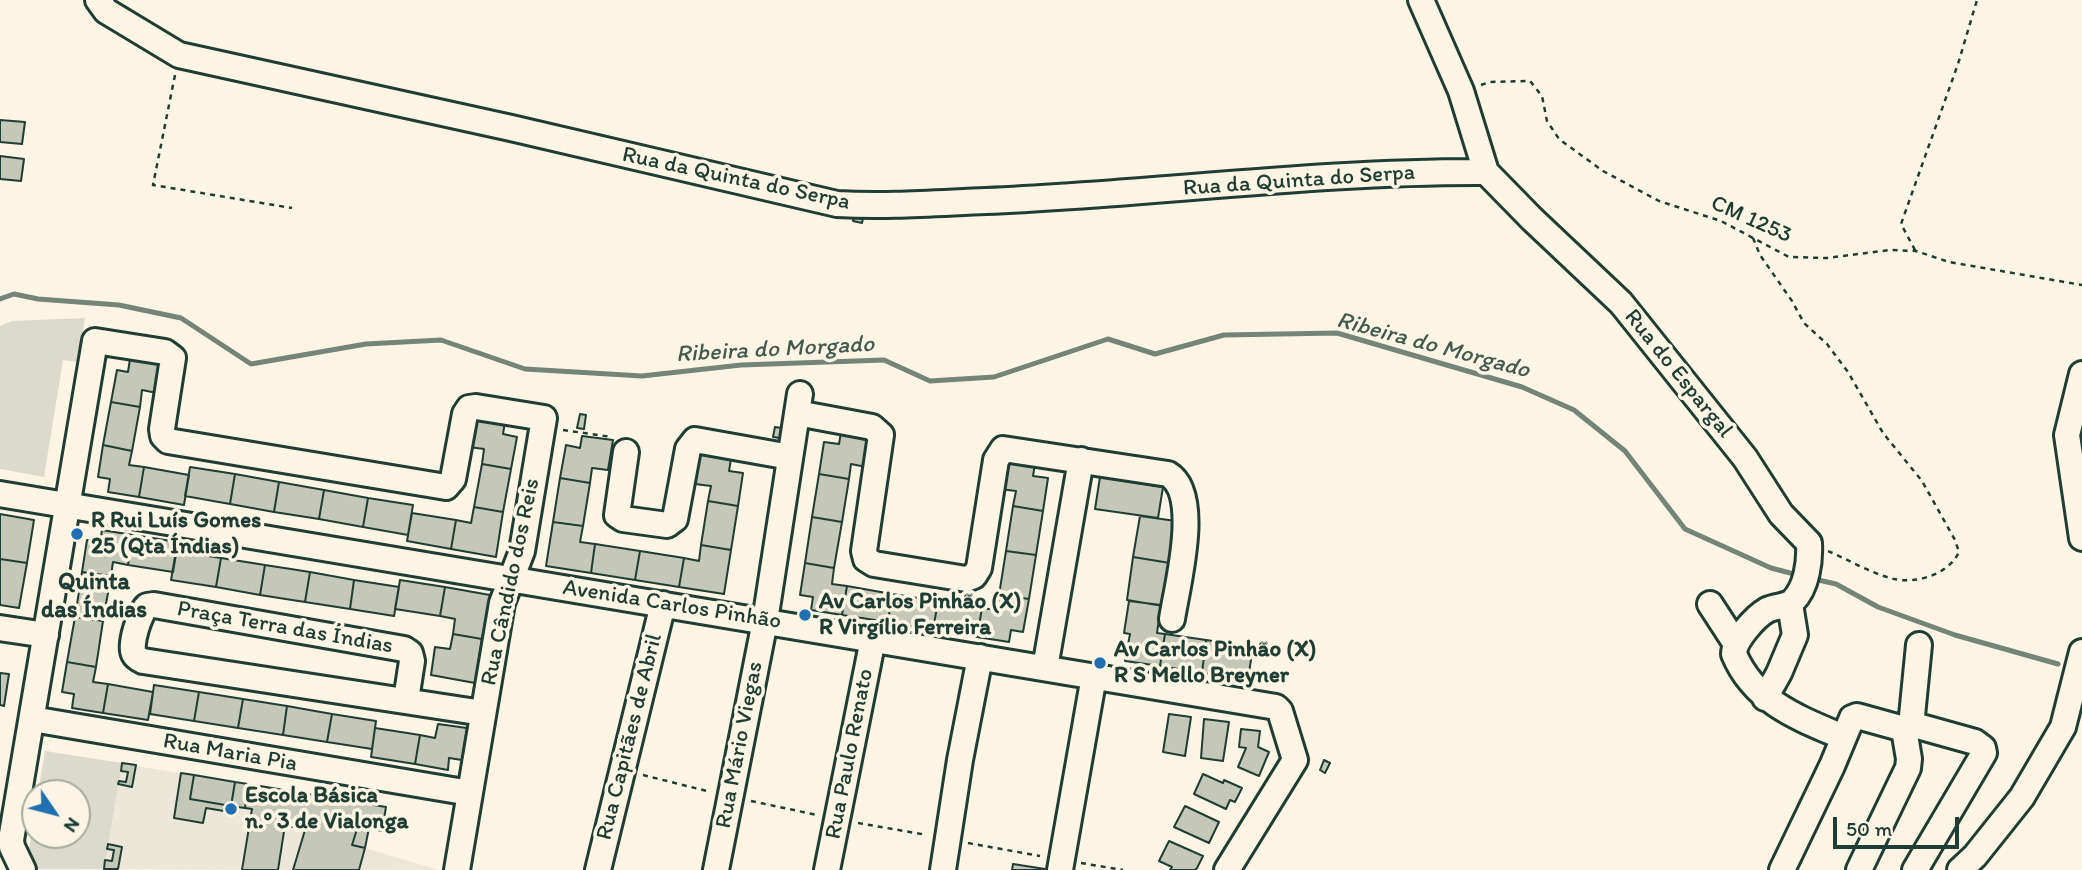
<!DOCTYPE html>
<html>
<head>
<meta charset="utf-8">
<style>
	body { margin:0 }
	#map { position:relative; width:2082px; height:870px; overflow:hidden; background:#fcf5e5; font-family:Itim,sans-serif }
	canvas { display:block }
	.north { position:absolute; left:21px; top:779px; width:70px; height:70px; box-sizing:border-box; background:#fcf5e5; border:2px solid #a4ab9e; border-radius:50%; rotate:125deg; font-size:19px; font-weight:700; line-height:28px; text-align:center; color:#1f3d34 }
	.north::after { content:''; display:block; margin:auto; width:24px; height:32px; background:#1f6fb2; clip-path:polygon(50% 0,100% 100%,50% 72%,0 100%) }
	.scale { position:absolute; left:1833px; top:817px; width:126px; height:32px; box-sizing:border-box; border:4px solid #1f3d34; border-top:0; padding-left:9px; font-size:21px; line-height:24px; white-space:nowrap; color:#1f3d34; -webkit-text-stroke:5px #fcf5e5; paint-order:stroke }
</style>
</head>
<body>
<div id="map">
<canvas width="2082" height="870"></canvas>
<div class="north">N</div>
<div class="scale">50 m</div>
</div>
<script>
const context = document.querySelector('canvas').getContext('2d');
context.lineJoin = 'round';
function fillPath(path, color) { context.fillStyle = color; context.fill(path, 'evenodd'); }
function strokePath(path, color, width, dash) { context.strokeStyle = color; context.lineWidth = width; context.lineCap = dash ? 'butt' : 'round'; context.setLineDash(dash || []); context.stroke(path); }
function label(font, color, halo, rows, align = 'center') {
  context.font = font + ' Itim,sans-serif'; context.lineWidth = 7; context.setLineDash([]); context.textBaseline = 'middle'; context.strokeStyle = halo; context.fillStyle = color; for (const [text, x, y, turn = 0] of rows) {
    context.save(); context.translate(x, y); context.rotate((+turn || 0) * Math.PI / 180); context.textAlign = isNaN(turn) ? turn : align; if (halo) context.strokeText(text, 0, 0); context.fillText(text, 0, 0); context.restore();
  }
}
fillPath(new Path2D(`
	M45,751L386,807L382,831L369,829L365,848L439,870L37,869L32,866L35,812V835H77V793H38Z`), '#ece7d8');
fillPath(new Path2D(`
	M85,318L78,362L63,360L44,477L0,469V326L12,321Z
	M45,751L122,763L104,869H37L33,866L28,855L35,812V835H77V793H38Z`), '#dcdacc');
strokePath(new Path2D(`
	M0,299L14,294L38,299L119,305L181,318L251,364L366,344L441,340L525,369L642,376L741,365L884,360L930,381L994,377L1108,339L1155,354L1224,335L1337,333L1522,387L1574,410L1625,451L1685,529L1771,568L1798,575
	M1814,579L1836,584L1878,607L1955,635L2058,664`), '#758479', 5);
const building = new Path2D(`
	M0,120L25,122L22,144L0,142Z
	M0,156L24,159L21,181L0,179Z
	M855,211L864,213L862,223L853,221Z
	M130,359L163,365L157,393L142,390L140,407L111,402L117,370L128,372Z
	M111,402L140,407L132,451L103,445Z
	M580,414L586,415L584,429L577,428Z
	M474,417L505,422L503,434L517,437L511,469L482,464L484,449L469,447Z
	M775,427L782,428L780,438L773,437Z
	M841,432L871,437L866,467L851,464L849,479L819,474L824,442L839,444Z
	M582,436L613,440L608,470L592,468L590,483L560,478L566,445L580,448Z
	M103,445L132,451L129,465L144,467L139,497L108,492L110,479L98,477Z
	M700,454L731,459L729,471L743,473L738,506L708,501L711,486L695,484Z
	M1004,459L1035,464L1033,476L1048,478L1043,511L1013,506L1016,491L1000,489Z
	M482,464L511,469L503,512L474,507Z
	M144,467L189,475L184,505L139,497Z
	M190,467L235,474L230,504L185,496Z
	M235,474L279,482L274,512L230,504Z
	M819,474L849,479L842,522L812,517Z
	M1100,477L1163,487L1158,518L1095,509Z
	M560,478L590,483L583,526L553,522Z
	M279,482L324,490L319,519L274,512Z
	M324,490L368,498L363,527L319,519Z
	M368,498L413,505L408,535L363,527Z
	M708,501L738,506L731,550L701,545Z
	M1013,506L1043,511L1036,555L1006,551Z
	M474,507L503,512L496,557L451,549L456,520L471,523Z
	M412,513L456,520L451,549L407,541Z
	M0,514L34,520L27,563L0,559Z
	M1140,516L1176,521L1170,563L1133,557Z
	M812,517L842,522L834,568L805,563Z
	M553,522L583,526L580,542L595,544L591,573L546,566Z
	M102,530L133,535L128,565L113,562L111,576L82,572L87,540L100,542Z
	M133,535L178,542L173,572L128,565Z
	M595,544L640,551L635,580L591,573Z
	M701,545L731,550L724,594L679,587L684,558L699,561Z
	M176,551L221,558L216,587L171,580Z
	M640,551L684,558L679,587L635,580Z
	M1006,551L1036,555L1029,599L999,595Z
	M1133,557L1170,563L1163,606L1127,600Z
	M221,558L265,565L260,595L216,587Z
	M0,559L27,563L19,608L0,605Z
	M805,563L834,568L832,584L847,586L842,615L811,610L813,597L800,595Z
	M265,565L310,572L305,602L260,595Z
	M82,572L111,576L103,621L75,617Z
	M310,572L354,580L350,609L305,602Z
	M354,580L399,587L394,616L350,609Z
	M400,580L445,587L440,616L395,609Z
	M847,586L892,594L888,622L842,615Z
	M445,587L490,595L482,639L453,634L455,619L440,616Z
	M892,594L938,601L933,630L888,622Z
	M999,595L1029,599L1023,632L1011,630L1009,642L977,637L982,608L997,610Z
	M938,601L982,608L977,637L933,630Z
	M1129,601L1161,605L1157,633L1165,634L1160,666L1125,661L1130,634L1124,633Z
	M75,617L103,621L96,667L67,662Z
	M453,634L482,639L475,683L431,675L435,647L450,649Z
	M1165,634L1206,640L1202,673L1160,666Z
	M1206,640L1253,647L1248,679L1202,673Z
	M67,662L96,667L93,682L108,684L103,713L72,708L74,694L62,692Z
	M0,673L9,674L4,706L0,705Z
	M108,684L153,692L148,720L103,713Z
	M154,685L199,692L194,721L150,714Z
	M199,692L243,699L238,728L194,721Z
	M243,699L287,706L283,735L238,728Z
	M287,706L332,714L327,742L283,735Z
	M332,714L376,721L372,749L327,742Z
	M1169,714L1191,717L1185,756L1163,752Z
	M1204,719L1229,722L1223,761L1201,758Z
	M438,724L467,728L462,760L449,758L448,770L415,764L420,735L435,738Z
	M375,728L420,735L415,764L371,757Z
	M1241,729L1260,731L1258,747L1269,752L1259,776L1238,767L1246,748L1239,747Z
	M1324,760L1330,763L1325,773L1320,770Z
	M122,763L136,765L132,787L118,784L119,781L126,782L128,772L121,771Z
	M181,773L194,775L190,799L231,806L230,812L206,808L203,823L174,818Z
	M1203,774L1223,783L1224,780L1242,788L1235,802L1230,800L1226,809L1194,794Z
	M194,775L235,782L231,806L190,799Z
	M235,782L248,784L245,808L231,806Z
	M248,784L386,807L382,831L358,826L352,845L365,848L359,870H293L305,830L285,825L278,870H242L252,809L245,808Z
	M1185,806L1219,822L1209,843L1174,827Z
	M358,826L369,828L365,848L352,845Z
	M1169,841L1203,856L1197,868L1195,870H1170L1172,867L1159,861Z
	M108,844L122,847L118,869H104L105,860L112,861L114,850L107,849Z
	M1013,864L1045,869V870H1012Z`);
fillPath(building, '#c5c7b9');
strokePath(building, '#1f3d34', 2);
const minor = new Path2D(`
	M98,0L106,11L179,55L511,128L837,204C887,207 937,203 986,201C1153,194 1319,171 1486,172
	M1421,0L1461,91L1486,172L1532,219L1621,303L1745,458L1781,514L1809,543C1810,561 1807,587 1793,601C1786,607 1775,606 1767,610C1755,617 1734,640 1734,654C1754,702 1798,718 1843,737
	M2082,374L2067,435L2082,538
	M797,413L872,427L881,435L864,551L866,559L874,564L966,579L974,576L979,568L996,460L1003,449L1168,474C1202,494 1177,586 1172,619
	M626,452L617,515L623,519L667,525L675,519L688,449L695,440L790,457
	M0,494L1276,707L1280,711L1295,760L1227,870
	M1710,604L1736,644
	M0,628L46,635
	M1045,668L1081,460
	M1765,698L1779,673L1795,635L1790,604
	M406,700L412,661L410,653L404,649L154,605L147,606C140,612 129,645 134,654C136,658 139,659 143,661L483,713
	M32,719L470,793
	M1911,726L1919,645
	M1904,729L1914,725L1975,742L1983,748L1984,753L1915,870
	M23,870L12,847L11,840L95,341L165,352L173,358L162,429L163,436L168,441L446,487L453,479L465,414L469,408L476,407L544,418L522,551L502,603L457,870
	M598,870L663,604
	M716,870L765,621L800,394
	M827,870L873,639
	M943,870L960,760L980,657
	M1060,870L1094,676
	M1782,870L1832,766L1852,718L1857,716L1904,729
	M1859,870L1908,768L1909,759L1904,729
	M1960,870L1975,856L2022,797L2063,727L2082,652`);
strokePath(minor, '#1f3d34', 30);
strokePath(new Path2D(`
	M175,75L153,185L292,208
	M1481,85L1490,82L1530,81L1542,96L1547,121L1559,139L1603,171L1659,201L1721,221L1789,257L1827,258L1890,250L1916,251L1949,262L2082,285
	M1753,238L1760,255L1792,301L1804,323L1827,344L1848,372L1883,433L1922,481L1955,540L1959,552C1949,574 1917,584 1894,579C1872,574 1849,560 1828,551
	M1915,250L1901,224L1958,64L1977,0
	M563,430L612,437
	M643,775L711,792
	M751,801L817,815
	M858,823L927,835
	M968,843L1040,856
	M1081,863L1123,870`), '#1f3d34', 2.5, [5, 5]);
strokePath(minor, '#fcf5e5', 24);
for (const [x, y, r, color] of [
	[77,534,7,"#1f6fb2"],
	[805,615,7,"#1f6fb2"],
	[1100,663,7,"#1f6fb2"],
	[231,809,7,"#1f6fb2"]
]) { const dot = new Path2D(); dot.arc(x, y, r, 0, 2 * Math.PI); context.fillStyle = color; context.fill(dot); strokePath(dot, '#fcf5e5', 2.5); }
label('23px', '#1f3d34', '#fcf5e5', [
	["Rua da Quinta do Serpa",736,179,12],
	["Rua da Quinta do Serpa",1299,181,-4],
	["CM 1253",1751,220,24],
	["Rua do Espargal",1678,374,51],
	["Rua Cândido dos Reis",511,582,-78],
	["Avenida Carlos Pinhão",672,605,9],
	["Praça Terra das Índias",285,628,10],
	["Rua Capitães de Abril",630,737,-76],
	["Rua Mário Viegas",740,745,-79],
	["Rua Maria Pia",230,753,10],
	["Rua Paulo Renato",850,754,-79]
]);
label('bold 23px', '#1f3d34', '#fcf5e5', [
	["R Rui Luís Gomes",91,521],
	["25 (Qta Índias)",91,547],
	["Av Carlos Pinhão (X)",819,602],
	["R Virgílio Ferreira",819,628],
	["Av Carlos Pinhão (X)",1114,650],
	["R S Mello Breyner",1114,676],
	["Escola Básica",245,796],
	["n.º 3 de Vialonga",245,822]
], 'left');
label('italic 24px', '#435a51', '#fcf5e5', [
	["Ribeira do Morgado",1433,346,15],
	["Ribeira do Morgado",775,350,-3]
]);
label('bold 24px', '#1f3d34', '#fcf5e5', [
	["Quinta",94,583],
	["das Índias",94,611]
]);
</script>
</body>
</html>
